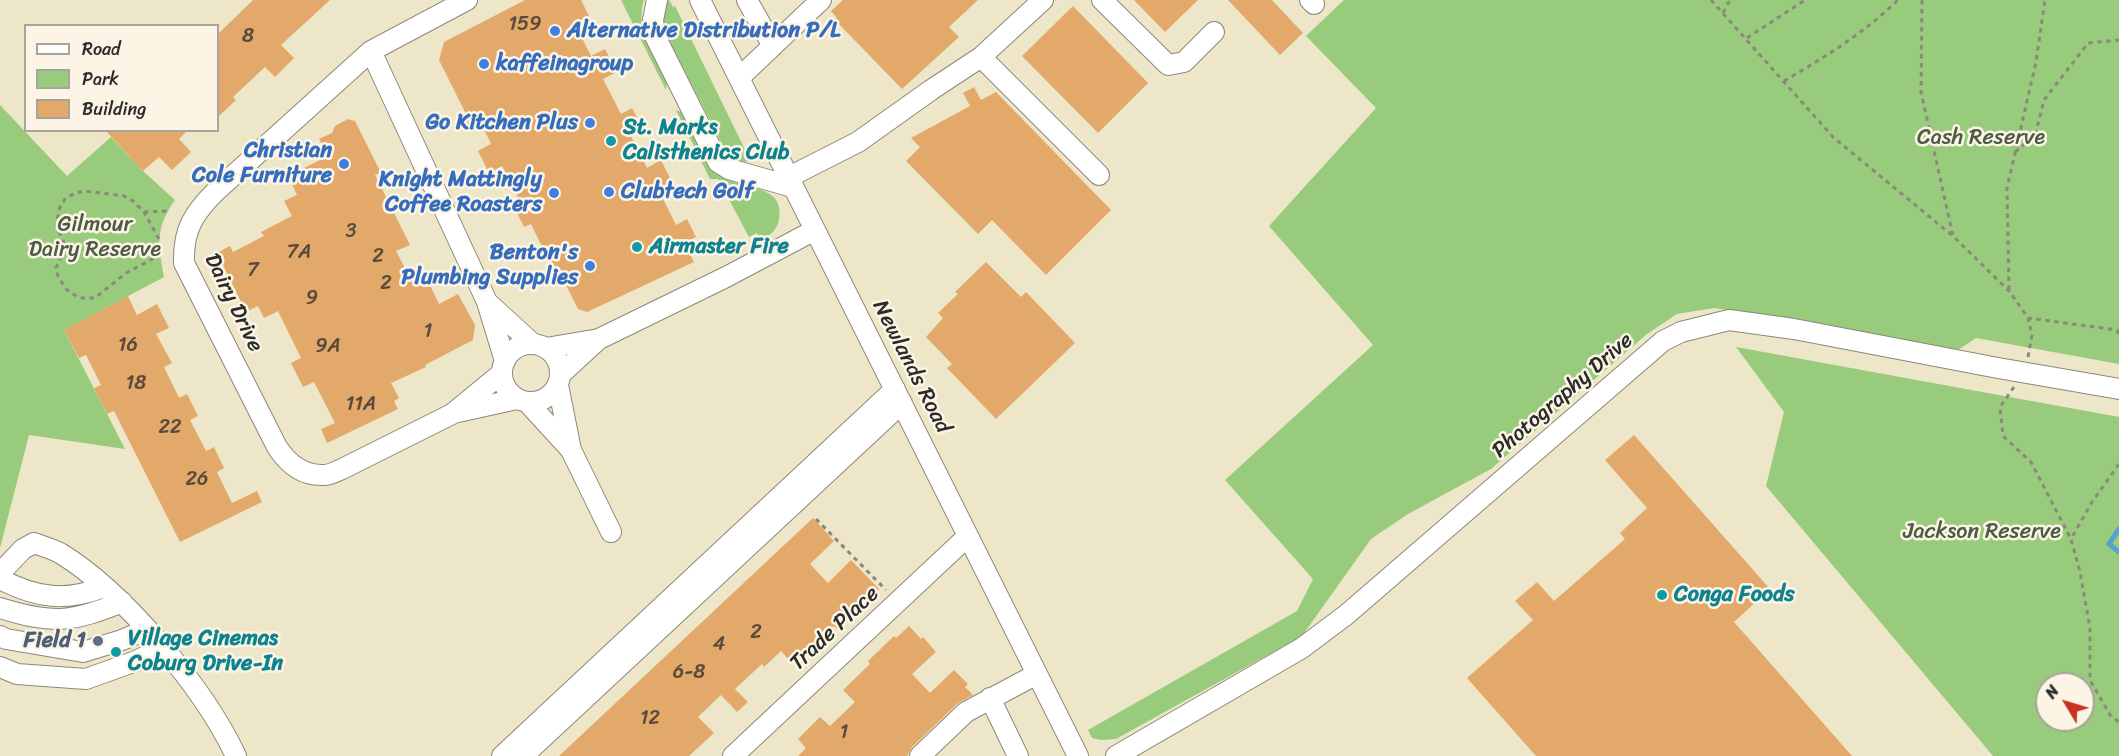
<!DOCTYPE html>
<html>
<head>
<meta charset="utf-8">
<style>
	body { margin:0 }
	#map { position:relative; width:2119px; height:756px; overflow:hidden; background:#eee6c8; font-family:Sriracha,sans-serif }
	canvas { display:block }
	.legend { position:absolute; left:24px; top:24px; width:195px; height:108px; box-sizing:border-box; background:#fcf5e5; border:2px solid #a8a49b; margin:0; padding:8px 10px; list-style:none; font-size:18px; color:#2b2b2b }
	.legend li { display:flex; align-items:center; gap:12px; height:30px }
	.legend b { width:30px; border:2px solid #a8a49b }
	.north { position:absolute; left:2035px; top:672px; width:60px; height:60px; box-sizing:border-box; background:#fcf5e5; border:2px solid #a8a49b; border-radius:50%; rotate:308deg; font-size:16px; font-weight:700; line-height:24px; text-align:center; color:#2b2b2b }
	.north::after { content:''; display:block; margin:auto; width:21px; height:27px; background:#c8321e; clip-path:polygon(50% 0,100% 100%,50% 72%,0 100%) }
</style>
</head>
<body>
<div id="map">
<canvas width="2119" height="756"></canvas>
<ul class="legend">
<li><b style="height:8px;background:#fff"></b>Road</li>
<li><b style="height:16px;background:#98cb7c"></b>Park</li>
<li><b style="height:16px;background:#e2a96a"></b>Building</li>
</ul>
<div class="north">N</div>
</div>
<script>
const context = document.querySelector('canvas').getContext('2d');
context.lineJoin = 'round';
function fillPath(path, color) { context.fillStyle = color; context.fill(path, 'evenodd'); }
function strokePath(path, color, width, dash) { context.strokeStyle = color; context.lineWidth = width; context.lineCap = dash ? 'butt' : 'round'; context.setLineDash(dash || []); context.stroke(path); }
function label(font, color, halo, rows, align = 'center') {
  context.font = font + ' Sriracha,sans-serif'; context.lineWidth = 5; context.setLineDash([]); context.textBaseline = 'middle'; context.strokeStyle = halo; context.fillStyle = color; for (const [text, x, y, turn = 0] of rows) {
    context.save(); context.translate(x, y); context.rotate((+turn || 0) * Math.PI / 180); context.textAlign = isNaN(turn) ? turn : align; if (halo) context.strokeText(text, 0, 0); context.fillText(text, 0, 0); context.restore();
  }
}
fillPath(new Path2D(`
	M621,0H644C634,29 655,56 667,82L666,90Z
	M669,0L673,7L675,6L751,162L737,161L727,154L662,26L661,20L666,1Z
	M1344,0H2119V364L1976,338L1958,350L1822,324L1714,308L1677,314L1647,334L1491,469L1408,514L1371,539L1302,636L1116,739L1101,740L1092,738L1088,730L1297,611L1313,579L1225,480L1373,345L1269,226L1376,108L1306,36Z
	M0,105L67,176L111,137L143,171L175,200C155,228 158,244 164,277L64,330L125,449L29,435L0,548Z
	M676,110L683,113C690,125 715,170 723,176C742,191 786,183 779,220C777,230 770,236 761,240L757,233L749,237L718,179H710Z
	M1736,347L2119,417V756H1993L1766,486L1784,412ZM2047,684H2083V720H2047Z`), '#98cb7c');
strokePath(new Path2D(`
	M2119,529L2109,544L2119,552`), '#57a2cf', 5);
fillPath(new Path2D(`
	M253,0H330L281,45L294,58L275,77L265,67L233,97L236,100L218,117V34Z
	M525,0H581L589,16L575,23L583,40L591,56L605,49L617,72L603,79L621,114L632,108L641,125L629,132L647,168L661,160L672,182L658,189L676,225L687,219L696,237L684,243L694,262L587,312L578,309L560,273L554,271L531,224L524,227L516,211L523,207L502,166L489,173L478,151L491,144L480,121L466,127L460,117L466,114L439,60L444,42Z
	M843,0H978L949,27L959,37L902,89L835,20L837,18L831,11Z
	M1134,0H1198L1165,32Z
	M1228,0H1272L1303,33L1280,55Z
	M1073,6L1148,83L1098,133L1022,56Z
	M974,87L981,100L996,92L1111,210L1046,275L992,220L978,234L906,161L920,147L911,138L970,106L963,93Z
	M348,119L355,121L381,173L375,175L410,245L396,251L408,274L421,267L439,304L458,294L475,325L473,340L425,365L426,367L391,383L399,398L394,401L398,409L327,443L321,429L335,423L314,382L303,387L291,363L301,358L278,311L264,318L258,306L246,312L217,253L230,246L233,252L264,236L261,232L292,216L284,201L297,195L288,176L328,156L319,139L332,133L335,126Z
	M105,130H188L179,139L191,152L172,170L159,157L143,171Z
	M986,262L1021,297L1026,292L1075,343L996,419L947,368L952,364L926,337L943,318L938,313L958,294L955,292Z
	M128,296L137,315L157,304L169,328L156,334L172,363L164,367L179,398L187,394L198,416L190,420L206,451L214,447L224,468L217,472L232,503L257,491L262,502L180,542L114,411L107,414L94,388L101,385L86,355L79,358L64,330Z
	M1634,435L1770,589L1734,622L1852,756H1536L1467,678L1533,620L1515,601L1537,582L1554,601L1625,539L1620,533L1647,508L1605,460Z
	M813,518L834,541L810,564L828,583L851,560L879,589L837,629L834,626L807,650L805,648L790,661L781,651L764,667L762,664L735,689L748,702L737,712L721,695L698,717L714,733L689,756H559Z
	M909,626L921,639L923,637L936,652L912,674L930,693L954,670L968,684L965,687L973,695L958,703L912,747L907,756H798L806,748L798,739L820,717L830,726L855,702L843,690L870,664L868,661L894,636L896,638Z`), '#e2a96a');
const minor = new Path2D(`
	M467,0L371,51L216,191C193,214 183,230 184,263L277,447C288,464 303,476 324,475C330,475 337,471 342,469L452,414L502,373
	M657,0L653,20L655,36L718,162L729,169L793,187
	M700,0L1078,756
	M747,0L773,46
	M1102,0L1168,65L1184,62L1214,32
	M1310,0L1314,4
	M371,51L487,302L505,361
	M981,57L1099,175
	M739,78L821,0
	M789,177L858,142L931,90L981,57L1043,0
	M487,302L533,344
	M502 373a29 29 0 1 1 58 0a29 29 0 1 1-58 0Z
	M546,348L599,339L726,277L815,230
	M561,374L599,339
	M558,385L571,450L611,532
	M528,403L571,450
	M458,412L517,399
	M0,573L23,549L34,543C42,546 52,549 60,553C124,592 204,688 236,756
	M0,579C36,598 66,602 104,587
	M0,608C52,624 71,623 122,602
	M0,636L6,639L83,652L122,640L146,630
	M0,667L17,674L86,679L136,661L162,648
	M990,698L1018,756
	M502,756L895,389
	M523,756L902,403
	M733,756L968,536
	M920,756L966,712L1037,674
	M1116,756L1302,648L1346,615L1663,341L1681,332L1729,320L1794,329L1998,368L2119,389`);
strokePath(minor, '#8c887a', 22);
strokePath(new Path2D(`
	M1711,0L1833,137L1954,237L2010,292L2028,318L2117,330L2119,334
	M1922,0L1921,92L1953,236
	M1723,13L1730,0
	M1747,38L1805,0
	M1784,81C1825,57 1864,33 1898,0
	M2015,152L2035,136L2044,100L2088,43L2119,40
	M144,212L167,211
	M159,239L144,212L133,201L124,196L85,191L75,193L65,199L60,207L56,225L66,247L56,268L58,276L66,289L79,298H95L126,273L160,255
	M2009,290L2007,188L2036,62L2045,0
	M2028,357L2032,335L2028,318
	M2014,387L2000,407L2003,436L2031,462L2071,539
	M2119,464L2092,502L2071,539L2080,572L2090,628V680L2110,715L2119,722
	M816,519L886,590`), '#8c887a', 3, [4.5, 4.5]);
strokePath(minor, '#fff', 20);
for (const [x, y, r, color] of [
	[555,31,6,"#3f7fe0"],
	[484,64,6,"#3f7fe0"],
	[590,123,6,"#3f7fe0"],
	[611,141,6,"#0f9aa8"],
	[344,164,6,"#3f7fe0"],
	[609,192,6,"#3f7fe0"],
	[554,193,6,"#3f7fe0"],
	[637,247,6,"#0f9aa8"],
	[590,266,6,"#3f7fe0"],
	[1662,595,6,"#0f9aa8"],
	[98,641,6,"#5c6f8a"],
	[116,652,6,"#0f9aa8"]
]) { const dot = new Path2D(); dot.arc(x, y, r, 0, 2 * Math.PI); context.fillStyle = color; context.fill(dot); strokePath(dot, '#fcf5e5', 2); }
label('20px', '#594a3b', null, [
	["159",525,25],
	["8",248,37],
	["3",351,232],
	["7A",299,253],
	["2",378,257],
	["7",253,271],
	["2",386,284],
	["9",312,299],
	["1",428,332],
	["16",128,346],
	["9A",328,347],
	["18",136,384],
	["11A",361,405],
	["22",170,428],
	["26",197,480],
	["2",756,633],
	["4",719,645],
	["6-8",689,673],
	["12",650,719],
	["1",844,733]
]);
label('bold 22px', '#366cbe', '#fcf5e5', [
	["Alternative Distribution P/L",567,31,"left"],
	["kaffeinagroup",496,64,"left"],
	["Go Kitchen Plus",578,123],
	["Christian",332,151],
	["Cole Furniture",332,176],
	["Knight Mattingly",542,180],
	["Coffee Roasters",542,205],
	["Clubtech Golf",621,192,"left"],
	["Benton's",578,253],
	["Plumbing Supplies",578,278]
], 'right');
label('bold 22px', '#0d838f', '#fcf5e5', [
	["St. Marks",623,128],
	["Calisthenics Club",623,153],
	["Airmaster Fire",649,247],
	["Conga Foods",1674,595],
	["Village Cinemas",128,639],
	["Coburg Drive-In",128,664]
], 'left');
label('22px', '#4c5b43', '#fcf5e5', [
	["Cash Reserve",1981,138],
	["Gilmour",95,225],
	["Dairy Reserve",95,250],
	["Jackson Reserve",1982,532]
]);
label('22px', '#2b2b2b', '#fcf5e5', [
	["Dairy Drive",233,303,64],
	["Newlands Road",911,367,63],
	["Photography Drive",1563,396,-41],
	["Trade Place",835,629,-43]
]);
label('bold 22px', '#4e5e75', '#fcf5e5', [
	["Field 1",86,641]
], 'right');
</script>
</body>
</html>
